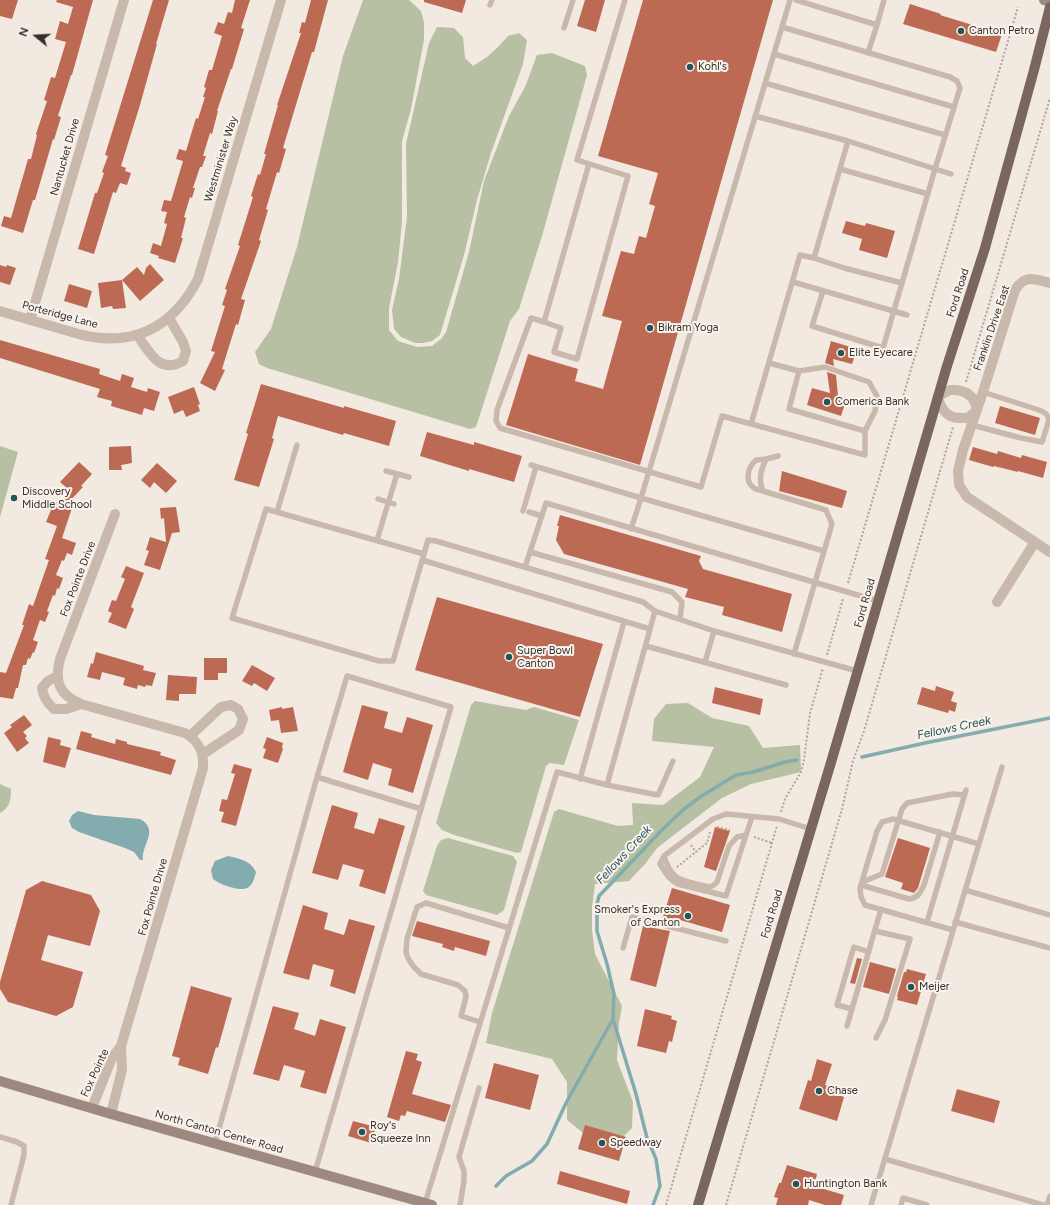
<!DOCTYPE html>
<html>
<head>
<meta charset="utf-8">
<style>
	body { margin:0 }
	#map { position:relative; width:1050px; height:1205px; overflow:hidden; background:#f2e9e1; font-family:Figtree,sans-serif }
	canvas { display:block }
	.north { position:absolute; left:16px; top:16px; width:40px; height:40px; -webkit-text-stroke:3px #f9f3ed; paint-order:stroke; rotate:288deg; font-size:11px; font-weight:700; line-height:16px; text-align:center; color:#382f2b }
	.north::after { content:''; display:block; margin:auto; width:14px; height:18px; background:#382f2b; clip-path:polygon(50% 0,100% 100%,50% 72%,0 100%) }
</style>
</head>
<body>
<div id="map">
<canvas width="1050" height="1205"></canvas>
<div class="north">N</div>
</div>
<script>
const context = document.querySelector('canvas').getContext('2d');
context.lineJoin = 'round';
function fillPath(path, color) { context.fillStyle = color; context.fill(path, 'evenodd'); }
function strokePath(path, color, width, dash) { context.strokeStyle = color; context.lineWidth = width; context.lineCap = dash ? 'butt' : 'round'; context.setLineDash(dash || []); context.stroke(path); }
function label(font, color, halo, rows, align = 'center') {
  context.font = font + ' Figtree,sans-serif'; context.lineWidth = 4; context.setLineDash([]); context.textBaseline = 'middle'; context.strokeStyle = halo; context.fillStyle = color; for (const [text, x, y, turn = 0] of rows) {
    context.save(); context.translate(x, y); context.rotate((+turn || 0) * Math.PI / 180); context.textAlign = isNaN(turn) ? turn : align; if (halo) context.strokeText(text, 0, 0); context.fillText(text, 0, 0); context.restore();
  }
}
fillPath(new Path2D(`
	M363,0H409L421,11L424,22V40L411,109L402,141V222L398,262L389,308V330L398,341L417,347L432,346L441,339L446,332L469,252L484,181L509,116L525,87L537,55L552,53L585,66L587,75L542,236L519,309L510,321L476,427L470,429L267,368L259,364L255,352L271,329L297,247L343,56Z
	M437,27L454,28L463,37L465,58L473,66L487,57L497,48L508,36L519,33L527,40L523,64L491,153L477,200L464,255L440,335L432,341L423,343H415L401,337L394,329L392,310L399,279L407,217L406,144L429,43Z
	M0,446L18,452L0,517Z
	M475,701L526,710L534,707L579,720L564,765L550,763L546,766L521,852L517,853L454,835L442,830L436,823L471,705Z
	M688,703L712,718L749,726L763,748L800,745L801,772L751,784L722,798L657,848L645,864L629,881L595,884L592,907V930L595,954L622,1006L619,1023L617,1060L633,1102L632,1128L620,1140L588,1137L567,1120V1082L552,1059L486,1043L492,1013L554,812L559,809L618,826L633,825L632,803L663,805L700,777L714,747L652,741L654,719L666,704Z
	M0,784L11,789C11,799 10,808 0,813Z
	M448,838L513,856L517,862L504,910L497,915L426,895L423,891L437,846L441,840Z`), '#b7c0a2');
fillPath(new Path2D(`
	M78,811L94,815L140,819C160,830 141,845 143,860H140L134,852L125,848L79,832L72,828L69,821L72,815Z
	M228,856C240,859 250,860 256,872C253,885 249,892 234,888C226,886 220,884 213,879L211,870L215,861Z`), '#82acad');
strokePath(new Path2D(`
	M862,757L925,743L1050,718
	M496,1186L506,1176L532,1161L547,1144L566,1103L613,1019
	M653,1205L660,1186L656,1159L647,1138L636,1094L613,1019L614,994L607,964L597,931V904L599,896L662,830L684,809L700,797L736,775L753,772L785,762L797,760`), '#82acad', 3.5);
fillPath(new Path2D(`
	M0,0H18L12,19L0,16Z
	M57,0H93L72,75H71L58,116L61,117L54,140L53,139L35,200H33L23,233L1,226L4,216L11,218L28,159H31L37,135L36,134L47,101L44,100L51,77L55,78L66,42L55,39L60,21L68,24L73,7L56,2Z
	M153,0H169L156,44H157L140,105L121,166L126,168L125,171L131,173L127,185L120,183L116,193L113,192L94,254L78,249L95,193H97L104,173L102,172L108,156L105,155Z
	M235,0H250L241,28L244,29L232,69H231L217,111H218L212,134L210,133L203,156H206L202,167H200L193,188H195L192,198L190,197L184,217L186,218L181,238H183L175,263L158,258L159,256L150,253L153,243L161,246L167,224L164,223L167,212L161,211L164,200L171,201L183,161L176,159L179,149L186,151L196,118L198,119L205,97H203L206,88L204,87L209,70H212L222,36L214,33L218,22L224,24L228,12L232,13Z
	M311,0H328L314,52H312L292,118L283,148L286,149L279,173L277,172L266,209L268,210L259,240L261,241L241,299L245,300L238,325L236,324L222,369L225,370L215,391L200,383L215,352L211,351L225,306L222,305L227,290L225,289L240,246L238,245L253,197L251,196L258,174L260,175L266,154H264L278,105H277L301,33H299L302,22L305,23Z
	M424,0H466L462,13L424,2Z
	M585,0H605L596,32L577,26Z
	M643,0H773L640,465L506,425L528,354L578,369L575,381L603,389L622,321L602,316L612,281L621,251L634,254L639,236L646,238L655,206L649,204L658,173L598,156Z
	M910,4L941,14L940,15L1002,34L996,52L903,24Z
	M846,221L865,226L866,223L895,231L887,258L859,250L862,239L842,233Z
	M150,264L164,280L140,301L122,280L137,267L144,275L146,268Z
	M0,265L6,267L7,265L16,268L10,285L0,282Z
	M122,280L126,308L113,309L112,306L101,308L98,283Z
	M69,284L92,291L87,308L64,301Z
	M0,340L100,369L99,374L120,381L122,374L134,378L131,387L147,392L148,388L160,392L154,411L144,408L142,415L111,406L112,401L97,397L100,389L0,358Z
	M831,341L857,349L852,364L833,359L834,366L825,363Z
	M827,372L836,375L838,396L847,398L841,416L807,405L812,388L830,393Z
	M261,384L344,408V406L396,421L389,446L344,433L343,435L278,416L272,438L274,439L259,487L234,480L248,434L246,433Z
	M194,387L200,404L198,405L200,411L186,417L183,410L174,414L168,397Z
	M1000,406L1040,418L1035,435L995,423Z
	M427,432L474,445V442L522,456L514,482L469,469V471L420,456Z
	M131,446L132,463L121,465L122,470H109V447Z
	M973,447L997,454L998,451L1021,458L1022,455L1047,462L1043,478L1018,471V472L994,466L993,467L969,460Z
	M79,462L92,474L81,486L83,487L68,503L73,505L62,538L76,543L72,555L67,553L64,561L62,560L56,575L63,578L59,589L57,588L55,596L53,595L47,611L49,612L45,622L40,620L33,640L38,642L34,653L33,652L30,659L28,658L26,665H23L18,688H16L13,699L0,697V672L6,673L24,625H22L29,604L33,606L49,560L45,559L57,526L46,522L51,510L48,509L51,500L63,505L68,489L60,482Z
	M157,463L177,481L166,493L154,482L150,488L141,480Z
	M782,471L847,491L842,508L779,491Z
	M176,507L180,532L172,533L160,570L144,565L149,551L146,550L150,537L166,542L164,518L161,519L160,508Z
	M560,515L701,556L699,561L703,569L792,594L782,632L722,615L724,607L685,597L688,589L564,554L556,540L559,526H557Z
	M126,566L144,573L131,607L134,609L126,629L108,622L112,613L108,611L112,600L116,601L125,579L121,577Z
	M437,597L603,644L580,717L415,670Z
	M96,652L144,666L143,670L156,673L152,686L146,685L145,687L138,685L137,689L123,685L125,678L102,672L100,680L87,677L91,663L93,664Z
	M204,658H227V673H218V680H204Z
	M252,665L275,678L267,691L254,683L252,686L242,681Z
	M168,675L197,677L196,694H179V701L166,700Z
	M936,686L954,692L951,701L957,703L955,712L949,710L948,713L917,704L922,687L935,691Z
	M715,687L763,699L760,715L712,703Z
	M362,705L388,712L384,728L402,733L407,717L433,725L413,793L388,785L392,769L373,763L368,780L343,772Z
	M282,707V709L293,707L298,731L281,733L279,720L271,721L269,710Z
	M24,715L32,725L23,732L27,736L25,738L29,743L17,752L4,733L12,727L10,725Z
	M81,731L92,734L91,737L115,744L116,739L127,742V744L161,752L160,755L176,760L171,775L76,749Z
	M48,737L61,740L60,745L71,748L65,768L43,762Z
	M267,737L283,743L282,747L283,749L278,763L263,758L266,749L263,748Z
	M234,764L252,769L236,826L221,822L224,812L219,811L222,799L227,800L235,774L231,773Z
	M332,805L358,813L354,828L374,834L379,818L405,826L385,894L359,886L364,870L343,864L338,880L312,873Z
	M715,827L730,831L716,871L704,867Z
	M898,838L930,848L918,888L914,893L901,889L903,883L885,877Z
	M42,881L91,895L100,911L90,946L48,935L41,960L83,972L73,1007L56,1016L8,1002L0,989V982L26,890Z
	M672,888L730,905L722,932L673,918L672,923L662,920Z
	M303,905L328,913L324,929L344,935L349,919L375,926L355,994L330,986L334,970L313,964L309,980L283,973Z
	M417,921L490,941L486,956L455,947L454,951L442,947L443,944L412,936Z
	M643,926L670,931L656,987L630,980Z
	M857,958L862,959L855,984L850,983Z
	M870,962L896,969L889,994L863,987Z
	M907,969L926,974L917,1005L897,1000L898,997L897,996L904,972H906Z
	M191,986L232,998L218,1048L216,1047L208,1074L178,1065L180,1058L172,1056Z
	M273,1006L299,1013L294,1029L315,1036L320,1019L346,1027L326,1094L300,1087L305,1071L284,1065L279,1081L253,1074Z
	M645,1009L672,1016L671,1019L677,1021L672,1042L669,1041L666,1053L637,1046Z
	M406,1051L418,1054L416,1060L422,1062L412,1094L451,1105L445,1122L407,1111L405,1116L401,1115L399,1121L387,1117Z
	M817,1059L832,1064L825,1085L835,1088L833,1093L844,1097L837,1121L799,1109L808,1080L811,1081Z
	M494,1063L539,1075L530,1110L485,1098Z
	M957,1089L1000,1101L994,1123L951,1111Z
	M353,1121L376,1127L371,1143L348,1136Z
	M585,1125L626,1137L619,1161L578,1149Z
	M787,1165L817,1174L814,1186L844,1195L841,1205H825L809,1200L808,1205H776L778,1198L774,1197L779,1183H781Z
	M560,1171L630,1191L627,1204L557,1184Z`), '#bd6a54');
strokePath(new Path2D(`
	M966,382L1050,98
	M848,583L1018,7
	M827,655L843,599
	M781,812L785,799L801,772L804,760L810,713L823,668
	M717,827L730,830
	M754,837L772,843
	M691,845L696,852
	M677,867L707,843L710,832
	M666,1205L777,826
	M726,1205L842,809L853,761L864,731L953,427`), '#b5a397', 2, [2, 2]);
strokePath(new Path2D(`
	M796,0L877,25L884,0
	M490,5L492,0
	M782,27L950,77L957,81L960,88L935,169L902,283L844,268L814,258
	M564,28L573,0
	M868,53L877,25
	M774,54L954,107
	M765,83L945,135
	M755,116L848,141
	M589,164L544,322L561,328L554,352L577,359L628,176L577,160L625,0
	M840,169L928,194
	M793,282L907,315
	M823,291L812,326L883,348L902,283
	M544,322L531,318L497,410L496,421L500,428L701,487L722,416L865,455V431L875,411L877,396L869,382L825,367L799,371L769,363
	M799,371L789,409L865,431
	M751,424L800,255L814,258L848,141L951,174
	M972,425L1021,438L1042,442L1049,420C1048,414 1044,412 1039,410L983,392
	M778,456L766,459C761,470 758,480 763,491L826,510L832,524L794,654
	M531,465L641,498L790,0
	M386,471L409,477
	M763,491C761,490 756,490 754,488C744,481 748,467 756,460L766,459
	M378,499L394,504
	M523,511L536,467
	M277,512L297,445
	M529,512L542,516
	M631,529L641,498L824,551
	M377,540L397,474
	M530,552L672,592L682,602L680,619
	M424,554L266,509L232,618L379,661H393L428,540L436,541L643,602L655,611L714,631L857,671
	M422,560L650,629
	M525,567L546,503L878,601
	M646,646L786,685
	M705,662L714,631
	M317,777L347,676L451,707L421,809
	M580,779L624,622
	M607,785L658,795L673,761
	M752,817L726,896L678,884C669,880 665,872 660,864L664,856L713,819L726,814L779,819L811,829
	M664,856C666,863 670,871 675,876C679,880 707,888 712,886C713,886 716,883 717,882L729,846L737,837L746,835
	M862,882L882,874L902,809L907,803L953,794L964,795
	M861,885L909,899C918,898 920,893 924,885L940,832
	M965,890L1050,915
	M927,922L966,790
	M955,922L1050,948
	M953,930L865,905L861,897L860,888L877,831L882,822L893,819L979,844
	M875,931L910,939L885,1020L876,1038
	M623,948L632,917L726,941
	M852,1009L837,1005L852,953L854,947L869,952
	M480,1022L461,1016L466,997L465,991L458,985L421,974L413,966L408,958L406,952L407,939L417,907L426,903L509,928
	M847,1026L881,909
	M0,1137L17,1142L24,1146V1155L11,1205
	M215,1143L317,777L421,809L315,1172
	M885,1159L1043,1205
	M425,1203L557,772L607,785L655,611
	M460,1205L464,1181V1171L459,1157L479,1088
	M871,1205L1002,767
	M901,1205L903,1198L927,1205
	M1047,1205L1050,1196`), '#c9b9ad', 5.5);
strokePath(new Path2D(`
	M1050,283C1034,279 1025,274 1015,290L983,392L963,450L958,471L959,485L967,497L1050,552
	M0,311L82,335C135,347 173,327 198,279L281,0
	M30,320L124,0
	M137,335C150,352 159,375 183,361L186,351L183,342L169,318
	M950,390C965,389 975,395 977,410C974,412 972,415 969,417C967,418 965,418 963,418C949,419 941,411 938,397L944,393Z
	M115,514L60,659C54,681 59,695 81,704L185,733C199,741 204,752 203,768L121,1046
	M997,602L1035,542
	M57,676L48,681L42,688C43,697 47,703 54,709H66L81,704
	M190,736L221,707L231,705L238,709L243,719L239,730L203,754
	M92,1108L112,1058L121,1046L122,1070L111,1114`), '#c9b9ad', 10);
strokePath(new Path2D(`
	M1044,0L1050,2
	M0,1081L111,1114L432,1205`), '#9d897f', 10);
strokePath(new Path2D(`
	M698,1205L832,759L947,366L985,248L1034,70L1050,7`), '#79665e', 10);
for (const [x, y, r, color] of [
	[961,31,4,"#235557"],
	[690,67,4,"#235557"],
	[650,328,4,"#235557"],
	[841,353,4,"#235557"],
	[827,402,4,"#235557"],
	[14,498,4,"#235557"],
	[509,657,4,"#235557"],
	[688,916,4,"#235557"],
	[911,987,4,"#235557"],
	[819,1091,4,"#235557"],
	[362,1132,4,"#235557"],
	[602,1143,4,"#235557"],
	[796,1184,4,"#235557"]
]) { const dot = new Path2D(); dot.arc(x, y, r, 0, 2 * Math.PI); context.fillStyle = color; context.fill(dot); strokePath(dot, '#f9f3ed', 1.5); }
label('11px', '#382f2b', '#f9f3ed', [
	["Canton Petro",969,31],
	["Kohl's",698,67],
	["Bikram Yoga",658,328],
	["Elite Eyecare",849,353],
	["Comerica Bank",835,402],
	["Discovery",22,492],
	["Middle School",22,505],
	["Super Bowl",517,651],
	["Canton",517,664],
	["Smoker's Express",680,910,"right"],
	["of Canton",680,923,"right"],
	["Meijer",919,987],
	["Chase",827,1091],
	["Roy's",370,1126],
	["Squeeze Inn",370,1139],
	["Speedway",610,1143],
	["Huntington Bank",804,1184]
], 'left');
label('11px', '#382f2b', '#f9f3ed', [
	["Nantucket Drive",65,157,-74],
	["Westminister Way",221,159,-73],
	["Ford Road",958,293,-72],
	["Porteridge Lane",60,315,15],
	["Franklin Drive East",992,328,-71],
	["Fox Pointe Drive",78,579,-69],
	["Ford Road",865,603,-74],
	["Fox Pointe Drive",153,897,-74],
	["Ford Road",772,914,-73],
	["Fox Pointe",95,1073,-65],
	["North Canton Center Road",219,1132,16]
]);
label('italic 12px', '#235557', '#f9f3ed', [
	["Fellows Creek",954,728,-12],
	["Fellows Creek",624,855,-47]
]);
</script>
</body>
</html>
